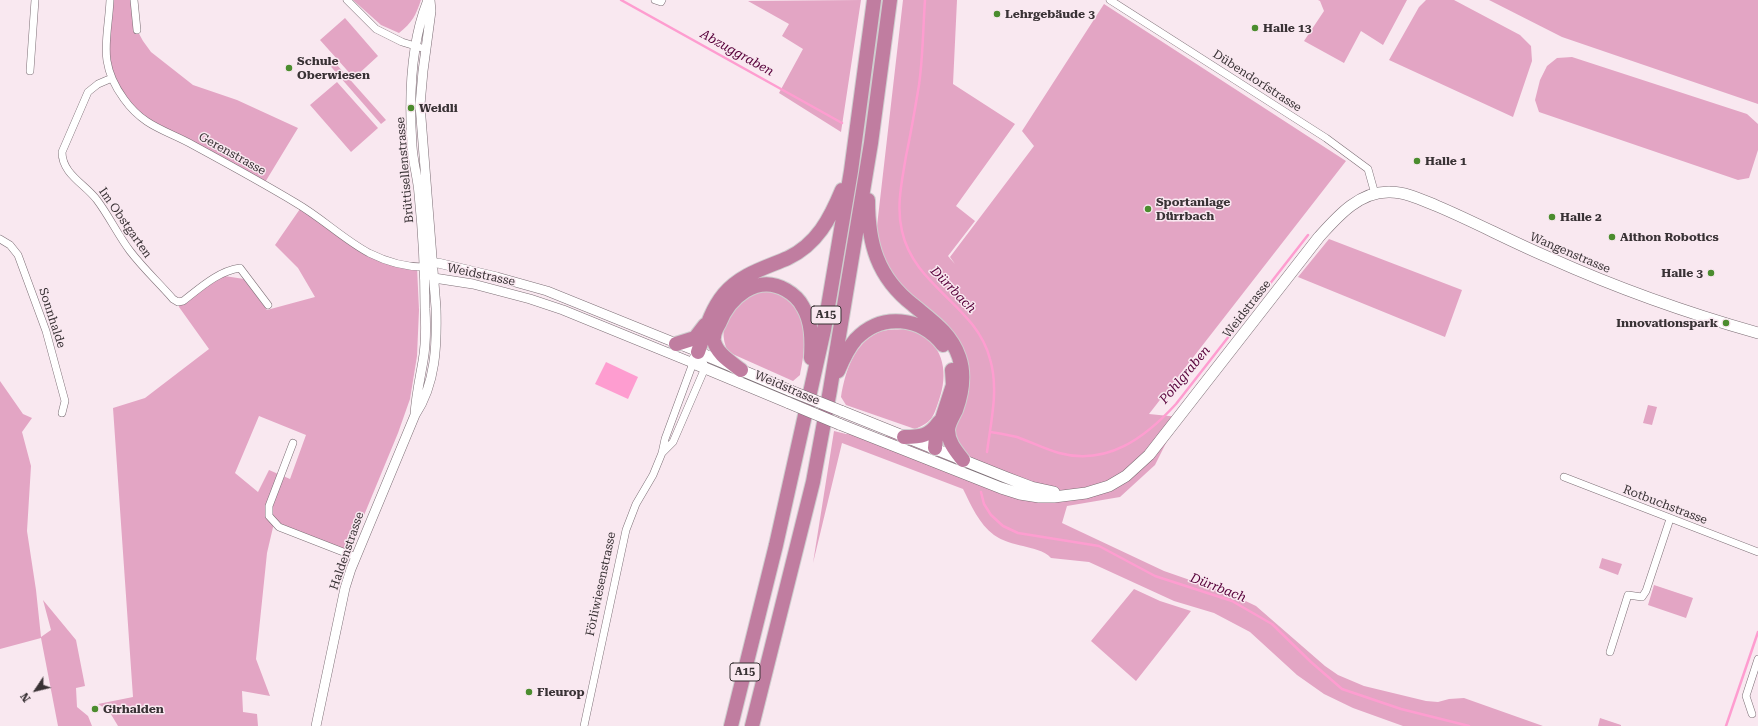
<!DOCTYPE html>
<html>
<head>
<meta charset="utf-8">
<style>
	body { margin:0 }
	#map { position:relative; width:1758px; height:726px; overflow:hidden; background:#f9e8f0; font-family:"Roboto Serif",serif }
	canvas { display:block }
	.north { position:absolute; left:16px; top:670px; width:40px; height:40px; -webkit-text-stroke:3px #f9e8f0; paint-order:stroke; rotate:235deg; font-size:11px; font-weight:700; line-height:16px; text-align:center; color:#393235 }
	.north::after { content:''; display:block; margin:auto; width:14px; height:18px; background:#393235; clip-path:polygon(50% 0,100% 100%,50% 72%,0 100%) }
</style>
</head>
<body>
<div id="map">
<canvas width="1758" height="726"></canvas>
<div class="north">N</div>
</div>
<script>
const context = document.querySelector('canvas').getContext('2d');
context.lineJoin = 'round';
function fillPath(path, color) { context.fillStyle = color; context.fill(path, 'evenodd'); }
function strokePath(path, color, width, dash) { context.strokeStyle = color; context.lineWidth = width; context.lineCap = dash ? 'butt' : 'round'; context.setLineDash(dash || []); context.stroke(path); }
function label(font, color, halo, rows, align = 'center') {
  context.font = font + ' "Roboto Serif",serif'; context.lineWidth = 3; context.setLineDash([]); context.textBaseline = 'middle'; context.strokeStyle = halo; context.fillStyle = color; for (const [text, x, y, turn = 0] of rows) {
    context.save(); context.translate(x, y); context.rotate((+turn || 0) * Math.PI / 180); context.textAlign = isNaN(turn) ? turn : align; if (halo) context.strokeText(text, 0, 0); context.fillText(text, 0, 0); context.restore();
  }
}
fillPath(new Path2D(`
	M110,0H134L137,30L143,41L151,52L193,85L237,100L298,128L264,184L143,119L112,78L105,42Z
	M353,0H421C416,15 412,23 399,33L381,25Z
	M861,0L841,132L779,93L803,49L782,36L789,24L748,1Z
	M903,0H957L953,84L1015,124L956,206L975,221L948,256L955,264L950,257L1034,146L1022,131L1104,4L1346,161L1149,414L1179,417L1155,465L1120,497L1067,506L1062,523L1164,571L1233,595L1256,606L1325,666L1338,675L1364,686L1426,701L1438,702L1449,699L1464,698L1543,726H1403L1353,708L1324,694L1297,675L1250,632L1214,613L1174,601L1089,562L1051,558C1044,550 1033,549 1023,546C1014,544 1002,541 994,535C979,524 971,505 963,489L842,443L813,563L834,431L846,434L904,437L962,459L952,445L961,363L874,252Z
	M1318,0H1407L1383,45L1361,31L1344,63L1304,41L1324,11L1320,1Z
	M1426,0H1454L1520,35L1531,46L1532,61L1513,117L1389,60L1419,7Z
	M1489,0H1758V104L1562,37Z
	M345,18L378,56L354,78L320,40Z
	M329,56L386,120L381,124L326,61Z
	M1572,57L1747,114L1758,124V150L1749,178L1738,180L1539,112L1535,100L1540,80L1547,66L1557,58Z
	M337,82L378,128L351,152L310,105Z
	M302,206L369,253L417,267L419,310L417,356L410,399L398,433L348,554L274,523L267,553L256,659L270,696L242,691L243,712L257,714L258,726H118L109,711L98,704L133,697L113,408L145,398L209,349L179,307L178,302L218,275L244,279L267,310L315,297L298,268L275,245ZM259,416L306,435L290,479L269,470L258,492L235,473Z
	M1329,239L1462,290L1445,337L1298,277Z
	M759,292C764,292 770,291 775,292C812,300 806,348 800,375L793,381L728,352C715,324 732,301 759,292Z
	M904,329C908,330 914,331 919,333C945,347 948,375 939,400C933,418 932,422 915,429L846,405L841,397C845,372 854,343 879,332C886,329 896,330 904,329Z
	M0,381L23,414L32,418L22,432L31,466L27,531L36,590L41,637L51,630L43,600L76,640L85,686L76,688L77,707L88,716L92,726H58L41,638L0,649Z
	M1648,405L1657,407L1652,425L1643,423Z
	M1602,558L1622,564L1618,575L1599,568Z
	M1654,585L1693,598L1686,618L1648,605Z
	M1134,589L1160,601L1191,611L1136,681L1091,641Z
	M1600,718L1621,725V726H1598Z`), '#e3a5c4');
fillPath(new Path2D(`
	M606,362L638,377L628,399L595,384Z`), '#fe9dd0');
strokePath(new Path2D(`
	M621,0L842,123
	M925,0C923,28 923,57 919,85C915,109 911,133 906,156C902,181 896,206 902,231C914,287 976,305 990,359C999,389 991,421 987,452
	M990,432C999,433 1008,435 1017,437C1031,442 1045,449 1059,453C1107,466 1145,438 1176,404L1308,235
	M981,492L984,504L991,515L1003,526L1018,533L1099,546L1155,576L1232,601L1272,624L1311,662L1342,689L1401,709L1469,726
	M1726,726L1758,632`), '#fe9dd0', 2.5);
const minor = new Path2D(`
	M110,0C108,40 97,62 124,99C144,127 166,130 193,145C228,164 263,183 296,203C322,218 343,239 369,253C387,262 404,267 424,267
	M134,0L137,30
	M347,0L376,29L402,42L425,49
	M655,0L661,2L662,0
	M1110,0L1326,138L1368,169L1375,194
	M30,71L35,0
	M112,78L98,84L88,92L62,152C62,174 85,184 97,200C109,216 118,235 130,251C143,268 159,283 173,299L178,302L183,301C200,288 218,271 240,268L268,305
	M0,239L10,245L18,255L46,331L65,401L62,413
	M293,443L269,506V516L279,527L356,557
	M662,453L673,442L705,368L703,361L705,355
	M1564,477L1758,552
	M1610,652L1628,595L1642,597L1646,591L1670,519
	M1752,714L1746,696L1758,659
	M584,726L626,530L636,504L653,475L662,453L665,439L693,363`);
const tertiary = new Path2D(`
	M427,265L438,263L497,277L547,291L698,352
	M431,275L434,278L473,284L530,299L563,310L693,363
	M415,415C416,396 420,379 423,361C426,344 426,326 425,309C425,271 423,233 419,194C418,178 413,163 412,146C409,99 410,44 428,0
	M316,726L345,588L351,569L415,415C436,384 437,344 436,308L420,105L423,71L431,11L430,0`);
const secondary = new Path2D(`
	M693,363L698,352L791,391
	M693,363L789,403
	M841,411L1005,477L1031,487L1054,492
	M839,424L1001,488L1020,494L1039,497H1054L1086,493L1109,486L1126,476L1149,455L1319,237C1337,217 1359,191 1390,192C1406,192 1422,200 1437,206C1475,222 1512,242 1550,258C1617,288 1687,313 1758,333`);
const motorway = new Path2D(`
	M868,200C868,243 877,277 913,305C931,320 951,333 959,357C965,374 962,393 956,410C953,416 948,424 948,430C948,442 956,451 963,460
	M676,344L695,338L705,325
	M698,352C705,332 710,311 724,294C741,274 765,268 788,258C817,244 830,219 842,190
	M741,370C731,362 717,354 714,341C713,335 716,329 719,324C729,298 757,273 786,290C793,294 799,299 803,307C812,322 812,340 811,358
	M838,371C843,359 848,348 856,339C882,312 921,317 943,345
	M904,437C921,437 929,436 939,422
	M935,448L936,437L953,385L952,370
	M731,726L776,545L824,330L851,171L874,0
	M752,726L813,482L830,390L871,143L890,0`);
strokePath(minor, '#7d6f76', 8);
strokePath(tertiary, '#7d6f76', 10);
strokePath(secondary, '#7d6f76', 12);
strokePath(motorway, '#cfcecf', 16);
strokePath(minor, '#fff', 7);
strokePath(tertiary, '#fff', 9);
strokePath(secondary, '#fff', 11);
strokePath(motorway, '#c07da0', 14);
const secondaryBridge = new Path2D(`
	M791,391L841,411
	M789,403L839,424`);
strokePath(secondaryBridge, '#7d6f76', 12, []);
strokePath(secondaryBridge, '#fff', 11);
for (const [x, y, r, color] of [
	[997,14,4,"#4b8c2e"],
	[1255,28,4,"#4b8c2e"],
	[289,68,4,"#4b8c2e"],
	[411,108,4,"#4b8c2e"],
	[1417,161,4,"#4b8c2e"],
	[1148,209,4,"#4b8c2e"],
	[1552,217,4,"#4b8c2e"],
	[1612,237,4,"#4b8c2e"],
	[1711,273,4,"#4b8c2e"],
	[1726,323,4,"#4b8c2e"],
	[529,692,4,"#4b8c2e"],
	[95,709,4,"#4b8c2e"]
]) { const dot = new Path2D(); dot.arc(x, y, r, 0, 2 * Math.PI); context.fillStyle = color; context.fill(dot); strokePath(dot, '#f9e8f0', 1.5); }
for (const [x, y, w] of [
	[826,315,30],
	[745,672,30]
]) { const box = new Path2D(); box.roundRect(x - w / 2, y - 9, w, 18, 3); context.fillStyle = '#f9e8f0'; context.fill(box); strokePath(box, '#393235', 1); }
label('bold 11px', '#393235', null, [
	["A15",826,315],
	["A15",745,672]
]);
label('bold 12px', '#393235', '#f9e8f0', [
	["Lehrgebäude 3",1005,14],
	["Halle 13",1263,28],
	["Schule",297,61],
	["Oberwiesen",297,75],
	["Weidli",419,108],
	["Halle 1",1425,161],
	["Sportanlage",1156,202],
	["Dürrbach",1156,216],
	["Halle 2",1560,217],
	["Aithon Robotics",1620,237],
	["Halle 3",1703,273,"right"],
	["Innovationspark",1718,323,"right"],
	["Fleurop",537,692],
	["Girhalden",103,709]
], 'left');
label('12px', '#393235', '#f9e8f0', [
	["Dübendorfstrasse",1257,81,33],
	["Gerenstrasse",232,154,29],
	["Brüttisellenstrasse",405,170,-95],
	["Im Obstgarten",125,223,55],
	["Wangenstrasse",1570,253,23],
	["Weidstrasse",481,275,12],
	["Weidstrasse",1247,309,-52],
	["Sonnhalde",52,318,72],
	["Weidstrasse",787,388,23],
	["Rotbuchstrasse",1665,505,21],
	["Haldenstrasse",347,551,-71],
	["Förliwiesenstrasse",601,584,-78]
]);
label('italic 13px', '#57003a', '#f9e8f0', [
	["Abzuggraben",737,53,29],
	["Dürrbach",953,290,46],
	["Pohlgraben",1185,375,-50],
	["Dürrbach",1218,588,21]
]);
</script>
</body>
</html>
